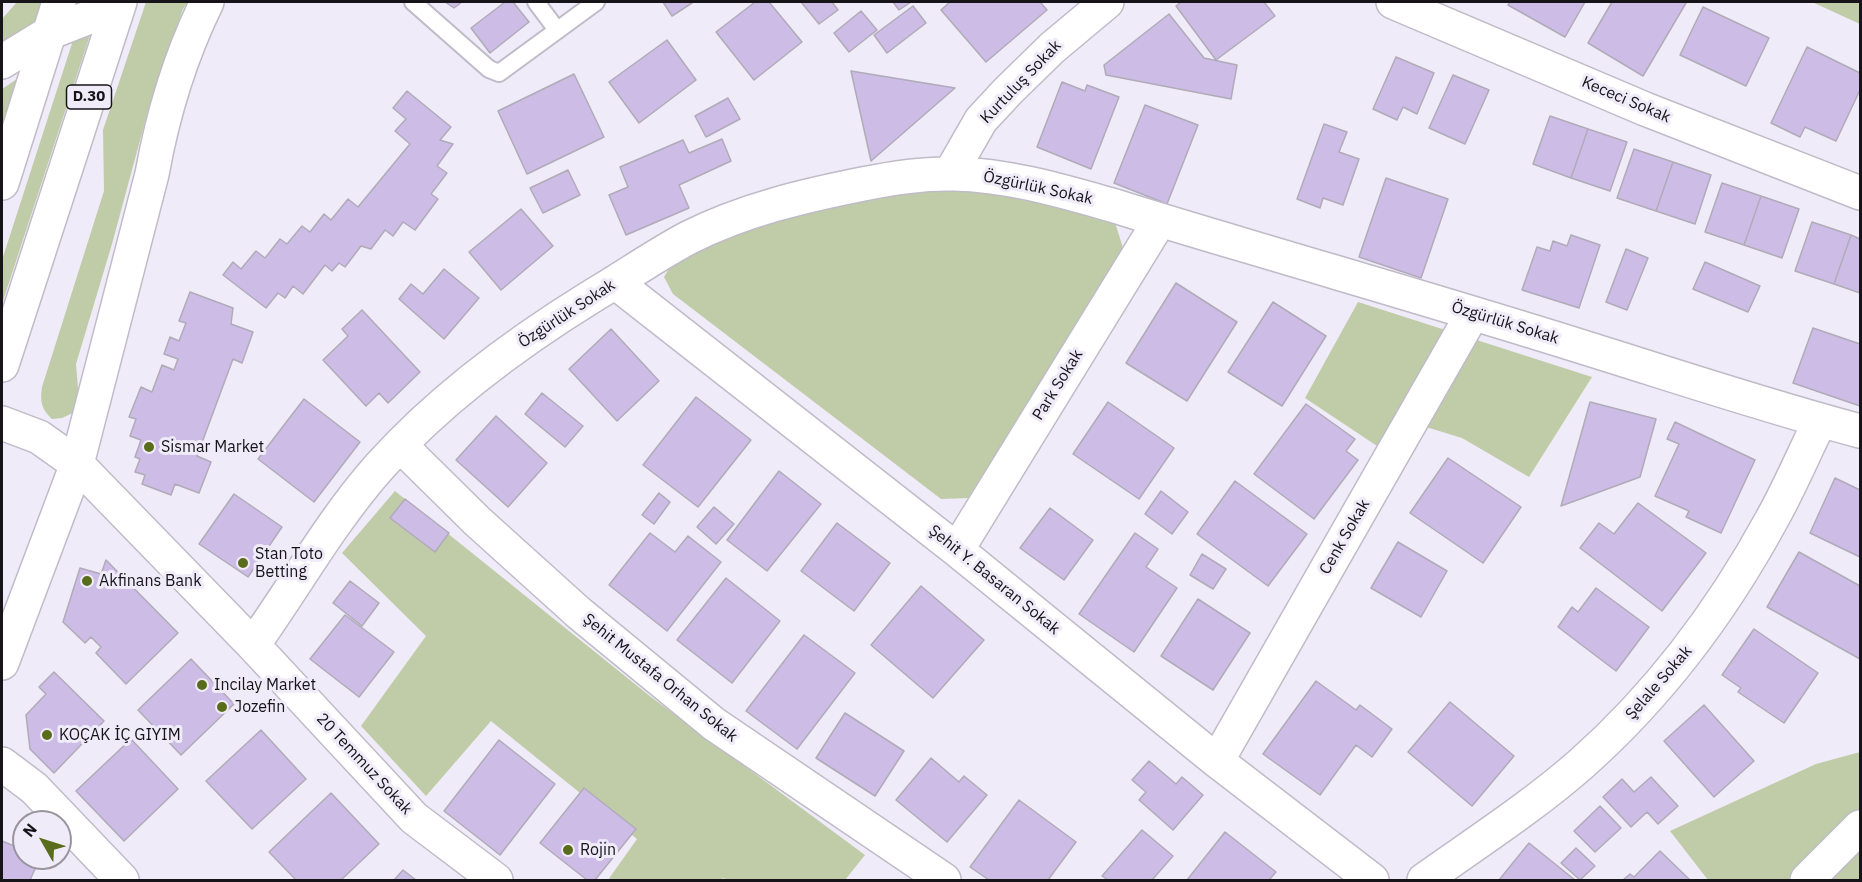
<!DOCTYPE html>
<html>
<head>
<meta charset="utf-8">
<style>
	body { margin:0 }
	#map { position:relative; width:1862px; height:882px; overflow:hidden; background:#f0ebf8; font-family:"IBM Plex Sans",sans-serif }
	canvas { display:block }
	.frame { position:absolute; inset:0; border:3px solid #161418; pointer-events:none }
	.north { position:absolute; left:12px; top:810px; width:60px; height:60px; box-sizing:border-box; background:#f0ebf8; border:2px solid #99959e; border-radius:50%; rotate:309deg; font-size:16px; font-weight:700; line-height:24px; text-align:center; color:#161418 }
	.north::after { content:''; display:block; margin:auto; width:21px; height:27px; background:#586c1b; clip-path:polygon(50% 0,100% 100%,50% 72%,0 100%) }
</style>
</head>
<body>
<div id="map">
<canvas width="1862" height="882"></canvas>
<div class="frame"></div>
<div class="north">N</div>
</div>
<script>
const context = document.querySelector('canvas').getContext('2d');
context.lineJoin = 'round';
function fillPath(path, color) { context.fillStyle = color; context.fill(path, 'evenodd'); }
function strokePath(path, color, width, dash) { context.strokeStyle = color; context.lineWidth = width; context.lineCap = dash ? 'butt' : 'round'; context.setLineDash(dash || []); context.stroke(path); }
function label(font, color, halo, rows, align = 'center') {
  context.font = font + ' "IBM Plex Sans",sans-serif'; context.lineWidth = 6; context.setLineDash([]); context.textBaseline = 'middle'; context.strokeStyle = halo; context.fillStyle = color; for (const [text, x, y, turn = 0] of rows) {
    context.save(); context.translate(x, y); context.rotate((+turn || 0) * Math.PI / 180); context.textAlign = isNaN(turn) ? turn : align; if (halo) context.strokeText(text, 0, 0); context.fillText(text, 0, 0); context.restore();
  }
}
fillPath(new Path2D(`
	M17,2H46L38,22L2,45V19Z
	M146,2H188L183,9L149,107L112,244L76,364L79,401L77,411L62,418L52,419C41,409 40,401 42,387L104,191L103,130Z
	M1812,2H1860V24Z
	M92,29L2,304V260L76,31Z
	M17,79L2,129V89Z
	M944,183L1113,216L1124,251L968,498L941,499L673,294L664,277L678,253L798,211Z
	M1358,302L1592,377L1529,477L1462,438L1400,419L1380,448L1305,398Z
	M395,491L651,697L865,855L845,880H727L723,878L721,880H608L637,839L491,721L426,796L361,726L426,636L342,553Z
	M1860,752V880H1708L1670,831L1816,764Z`), '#bfcca7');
const building = new Path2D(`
	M445,2H462L454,8Z
	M505,2H513L529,22L490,53L471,28Z
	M663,2H691L692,3L672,16Z
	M755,2H769L802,42L754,80L716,32Z
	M801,2H832L838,10L819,24Z
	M893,2H911L899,10Z
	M950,2H1040L1047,10L986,62L941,10Z
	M1181,2H1264L1275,16L1216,60L1176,6Z
	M1510,2H1585L1565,37L1508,5Z
	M1612,2H1683L1686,3L1643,76L1588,43Z
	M913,6L926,23L887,53L874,35Z
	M1703,7L1769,38L1746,86L1680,55Z
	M861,11L877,30L849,52L834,33Z
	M1169,14L1204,58L1237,65L1231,99L1106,75L1104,65Z
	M667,40L696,80L639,123L609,82Z
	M1807,47L1860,73V90L1836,141L1805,127L1800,137L1771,123Z
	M1396,57L1434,73L1417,114L1403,107L1397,120L1373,109Z
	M851,71L955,88L871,161Z
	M574,74L604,137L527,174L498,111Z
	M1453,75L1489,90L1465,144L1429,128Z
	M1062,82L1085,91L1087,85L1119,97L1091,169L1037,147Z
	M407,91L451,127L440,140L453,144L437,166L447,173L431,194L438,199L415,230L403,222L393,236L385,230L371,249L361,246L345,267L339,263L332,271L325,265L303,294L293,286L285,298L278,293L266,308L223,275L233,262L241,269L256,251L265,258L280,239L287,244L302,226L310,232L324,214L331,220L348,199L358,207L410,144L395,131L406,119L393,108Z
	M728,98L740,119L706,137L695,116Z
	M1145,105L1198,125L1167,204L1114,183Z
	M1550,116L1588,129L1571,178L1533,164Z
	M1324,124L1347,132L1339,152L1359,159L1343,205L1323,198L1320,208L1297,199Z
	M1588,129L1627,142L1610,191L1571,178Z
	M722,139L731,161L679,185L689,208L626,235L609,195L628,187L620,167L683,140L689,153Z
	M1634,149L1673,162L1656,211L1617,198Z
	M1673,162L1711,175L1695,224L1656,211Z
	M568,170L580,195L543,213L530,188Z
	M1386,178L1448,199L1421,278L1359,257Z
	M1722,183L1761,196L1744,245L1705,232Z
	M1761,196L1799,209L1782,258L1744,245Z
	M521,209L553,246L501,290L469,252Z
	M1812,222L1851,235L1834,284L1795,271Z
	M1571,235L1600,245L1579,308L1522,290L1537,247L1550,251L1553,241L1567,246Z
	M1851,235L1860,239V293L1834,284Z
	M1626,249L1648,258L1627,310L1606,302Z
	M1705,262L1760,286L1748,312L1693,289Z
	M444,269L479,298L444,339L399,299L411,284L423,294Z
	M1176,283L1237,322L1187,401L1126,363Z
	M190,292L233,308L231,324L253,332L242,363L233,359L197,456L211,462L199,493L175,484L171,495L142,484L145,475L135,472L140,459L135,457L141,440L130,436L136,419L129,417L141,387L152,392L162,365L174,370L178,359L164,354L170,337L179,341L186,323L179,321Z
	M1273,302L1326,336L1282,406L1228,372Z
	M362,310L420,372L388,403L379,393L366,406L323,360L348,336L342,329Z
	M1813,328L1860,344V406L1793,383Z
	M611,329L659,381L617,421L569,369Z
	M542,393L583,426L565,447L525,414Z
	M696,397L751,440L698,507L643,465Z
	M304,399L360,442L314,502L258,459Z
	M1108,402L1174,448L1139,499L1073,454Z
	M1590,402L1656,419L1640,477L1561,506Z
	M1306,404L1355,439L1346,451L1358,460L1314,519L1254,474Z
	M496,416L547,463L508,507L456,460Z
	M1675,422L1755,460L1721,533L1686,517L1689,511L1655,496L1679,444L1667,439Z
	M1448,458L1521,507L1483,563L1410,513Z
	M779,471L821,504L767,571L727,540Z
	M1835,478L1860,490V557L1810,533Z
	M1235,481L1307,534L1268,586L1197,534Z
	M1161,491L1188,512L1172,534L1145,514Z
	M659,493L670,502L654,524L642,515Z
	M234,494L282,527L248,577L199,544Z
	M405,499L449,533L435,552L390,518Z
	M1638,503L1706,553L1662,611L1580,548L1599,523L1614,534Z
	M714,507L734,524L716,544L697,527Z
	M1050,508L1093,540L1064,580L1020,548Z
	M837,523L890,563L854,611L801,571Z
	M650,533L675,552L688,536L721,562L667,631L609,585Z
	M1135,533L1158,549L1146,567L1177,588L1134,652L1079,614Z
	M1398,542L1447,571L1421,617L1371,588Z
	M1799,552L1860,586V659L1767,607Z
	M1202,554L1226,569L1213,589L1190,575Z
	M106,560L178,633L126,684L96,653L101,647L91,637L85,643L63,622L80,568L101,574Z
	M726,578L780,621L732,683L677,640Z
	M350,581L379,603L362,626L333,603Z
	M921,586L984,640L933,698L871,645Z
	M1596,588L1649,627L1616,671L1558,627L1572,607L1578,612Z
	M1198,599L1250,633L1213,690L1161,656Z
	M345,615L394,652L359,697L310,659Z
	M1754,629L1818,673L1784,723L1738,692L1741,688L1722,675Z
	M804,635L855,673L797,749L746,711Z
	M191,659L234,704L181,755L138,710Z
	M54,672L104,721L54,773L30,749L26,715L46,694L39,687Z
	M1316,681L1356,710L1360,705L1392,729L1372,757L1356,745L1320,795L1263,754Z
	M1450,702L1514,756L1472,806L1408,752Z
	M1704,705L1754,761L1714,797L1664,741Z
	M845,713L904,751L875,796L816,758Z
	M261,730L306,779L252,829L206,781Z
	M131,739L178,789L124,841L76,791Z
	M499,740L555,784L500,855L444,811Z
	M931,758L959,782L964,776L987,795L947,842L896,800Z
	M1149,761L1176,784L1182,777L1203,795L1173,830L1139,800L1146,792L1132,780Z
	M1651,777L1678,806L1658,824L1647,812L1631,827L1603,797L1622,779L1634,792Z
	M584,788L636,829L595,880H587L540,843Z
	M331,793L379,844L341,880H296L269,852Z
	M1019,800L1076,842L1048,880H989L970,867Z
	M1600,806L1621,828L1595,852L1574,831Z
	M1142,830L1173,856L1152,880H1108L1102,876Z
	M1225,832L1276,872L1269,880H1187Z
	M2,841L24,850V858H40L30,880H2Z
	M1529,843L1575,880H1499Z
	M1576,848L1595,866L1580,880L1561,863Z
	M1660,851L1690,880H1623L1630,874L1634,877Z
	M403,870L416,880H394Z`);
fillPath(building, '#cdbce6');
strokePath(building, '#b0abb8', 1.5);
const lane = new Path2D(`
	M413,2L489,69L499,73L596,2
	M536,2L557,30`);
const street = new Path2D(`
	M1393,2L1645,109L1860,193
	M950,174L981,120L1008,91L1052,48L1107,2
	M615,282L957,550L1217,761L1372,880
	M2,423L39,437L77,464L253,645L414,818L496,880
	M400,445L477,521L579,613L714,724L944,880
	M957,550L1160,220
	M253,645C296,585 331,521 380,466C441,398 516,343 594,295C626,276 656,255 688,238C743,210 803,196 863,184C892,178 924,173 954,174C1009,175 1062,191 1115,206C1159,220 1203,233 1247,246C1361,280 1475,313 1589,349C1679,377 1769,407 1860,431
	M2,663L77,464L152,174C163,113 180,57 207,2
	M1217,761L1473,313
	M2,764L34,788L122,880
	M1424,880C1476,843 1532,807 1581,764C1660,694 1722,611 1772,519C1790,487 1804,453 1820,421
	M1807,880L1860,827`);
const secondary = new Path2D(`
	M2,62L49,33L118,6`);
const highway = new Path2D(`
	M2,183L59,2
	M2,365L120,2`);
strokePath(lane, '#c0bbc8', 20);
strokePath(street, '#c0bbc8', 36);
strokePath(secondary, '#c0bbc8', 36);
strokePath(highway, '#c0bbc8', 36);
strokePath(lane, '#fff', 16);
strokePath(street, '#fff', 33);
strokePath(secondary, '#fff', 33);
strokePath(highway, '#fff', 33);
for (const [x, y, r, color] of [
	[149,447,6,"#586c1b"],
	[243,563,6,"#586c1b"],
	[87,581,6,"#586c1b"],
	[202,685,6,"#586c1b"],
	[222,707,6,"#586c1b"],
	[47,735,6,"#586c1b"],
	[568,850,6,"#586c1b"]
]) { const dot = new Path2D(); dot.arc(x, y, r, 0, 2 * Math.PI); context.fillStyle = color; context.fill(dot); strokePath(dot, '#f0ebf8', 2); }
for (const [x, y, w] of [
	[89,97,45]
]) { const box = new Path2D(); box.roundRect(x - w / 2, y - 12, w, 24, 4.5); context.fillStyle = '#f0ebf8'; context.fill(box); strokePath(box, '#161418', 1.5); }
label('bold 15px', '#161418', null, [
	["D.30",89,97]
]);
label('16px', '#161418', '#f0ebf8', [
	["Kurtuluş Sokak",1021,82,-46],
	["Kececi Sokak",1626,100,23],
	["Özgürlük Sokak",1038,188,12],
	["Özgürlük Sokak",567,314,-33],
	["Özgürlük Sokak",1505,323,17],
	["Park Sokak",1058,385,-58],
	["Cenk Sokak",1345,537,-60],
	["Şehit Y. Basaran Sokak",994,580,39],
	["Şehit Mustafa Orhan Sokak",660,678,39],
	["Şelale Sokak",1659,683,-49],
	["20 Temmuz Sokak",364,764,47]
]);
label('16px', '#161418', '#f0ebf8', [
	["Sismar Market",161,447],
	["Stan Toto",255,554],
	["Betting",255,572],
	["Akfinans Bank",99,581],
	["Incilay Market",214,685],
	["Jozefin",234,707],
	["KOÇAK İÇ GIYIM",59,735],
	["Rojin",580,850]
], 'left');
</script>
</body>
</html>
